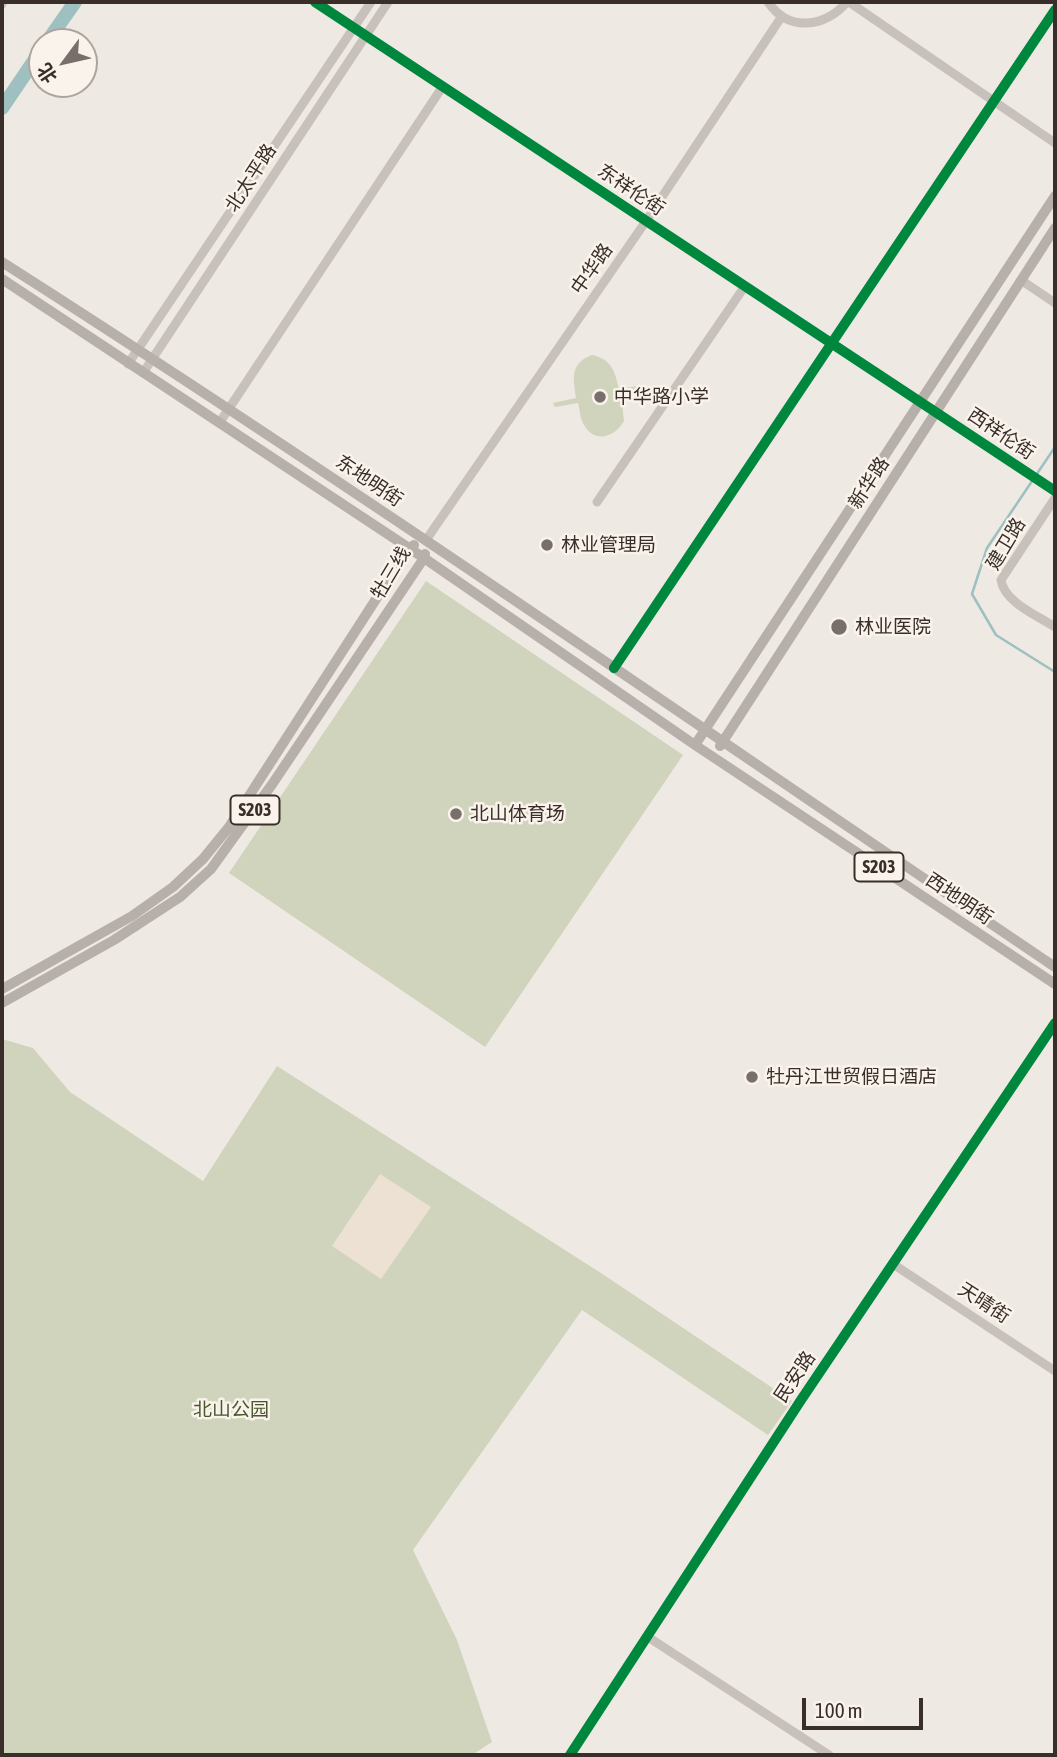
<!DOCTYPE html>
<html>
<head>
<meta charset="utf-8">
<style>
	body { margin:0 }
	#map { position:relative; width:1057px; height:1757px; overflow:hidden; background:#eee9e3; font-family:"Asap Condensed","Noto Sans SC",sans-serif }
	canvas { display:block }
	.frame { position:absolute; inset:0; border:4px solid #392e29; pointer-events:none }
	.north { position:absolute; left:28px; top:28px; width:70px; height:70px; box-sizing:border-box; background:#faf3eb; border:2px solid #ada49d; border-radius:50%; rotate:237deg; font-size:19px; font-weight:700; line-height:28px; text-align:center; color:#392e29 }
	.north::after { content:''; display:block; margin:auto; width:24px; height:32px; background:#786f6a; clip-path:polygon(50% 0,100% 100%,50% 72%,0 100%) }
	.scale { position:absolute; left:802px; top:1698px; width:121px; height:32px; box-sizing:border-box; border:4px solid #392e29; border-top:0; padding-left:9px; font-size:21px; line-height:24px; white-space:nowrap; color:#392e29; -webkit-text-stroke:5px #faf3eb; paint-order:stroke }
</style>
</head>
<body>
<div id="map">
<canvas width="1057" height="1757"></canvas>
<div class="frame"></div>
<div class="north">北</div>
<div class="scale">100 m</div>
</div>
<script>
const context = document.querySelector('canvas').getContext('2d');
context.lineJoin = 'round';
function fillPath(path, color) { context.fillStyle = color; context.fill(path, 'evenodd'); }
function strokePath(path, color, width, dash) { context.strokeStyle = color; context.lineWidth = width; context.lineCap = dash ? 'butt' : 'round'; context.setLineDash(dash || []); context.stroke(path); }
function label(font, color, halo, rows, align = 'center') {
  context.font = font + ' "Asap Condensed","Noto Sans SC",sans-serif'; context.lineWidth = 5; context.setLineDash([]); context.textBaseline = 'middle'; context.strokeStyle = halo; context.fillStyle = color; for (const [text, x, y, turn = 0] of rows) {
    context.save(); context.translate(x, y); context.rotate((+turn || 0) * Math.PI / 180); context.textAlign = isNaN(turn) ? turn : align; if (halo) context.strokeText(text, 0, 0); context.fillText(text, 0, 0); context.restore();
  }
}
fillPath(new Path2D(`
	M592,355C612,359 615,372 619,389L638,386L640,391L621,395L624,421C615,437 595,444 584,425C580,419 580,410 578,403L555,407L553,403L576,398C573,378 570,363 592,355Z
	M426,581L683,755L485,1047L229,873Z
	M2,1039L33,1048L70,1092L203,1181L277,1066L604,1275L792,1401L768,1435L582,1310L413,1550L457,1640L492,1742L472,1755H2Z`), '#d0d4bc');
fillPath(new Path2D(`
	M380,1174L431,1207L381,1279L332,1246Z`), '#ece1d2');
strokePath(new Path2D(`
	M1055,447L987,548L972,594L996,635L1055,672`), '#9ec0c0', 2.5);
strokePath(new Path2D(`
	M47,42L75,2
	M2,108L42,49`), '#9ec0c0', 14);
strokePath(new Path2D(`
	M315,2L1055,491
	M768,2C789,33 825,27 847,2
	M849,2L1055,143
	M2,4L3,2
	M1021,280L1055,303
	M128,364L371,2
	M143,373L388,2
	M220,422L443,86
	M1055,498L1001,580C1004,602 1038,616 1055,627
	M597,502L745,286
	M426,540L646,221L782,16
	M614,668L1055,10
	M893,1264L1055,1371
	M648,1637L829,1755
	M570,1755L801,1400L1055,1023`), '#c8c1bb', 9);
strokePath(new Path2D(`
	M2,262C358,489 705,731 1055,967
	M2,279L424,558L695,745L1055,984
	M695,745L1055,196
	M720,746L1055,228
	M2,989L132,916L173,887L203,859L229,827L409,548L414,545
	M2,1003L114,940L180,897L211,869L273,783L424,558L425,554`), '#b7afaa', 10);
strokePath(new Path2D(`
	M315,2L1055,491
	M614,668L1055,10
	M570,1755L801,1400L1055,1023`), '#00873e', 10);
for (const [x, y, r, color] of [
	[600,397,7,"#786f6a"],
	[547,545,7,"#786f6a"],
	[839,627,9,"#786f6a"],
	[456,814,7,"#786f6a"],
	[752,1077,7,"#786f6a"]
]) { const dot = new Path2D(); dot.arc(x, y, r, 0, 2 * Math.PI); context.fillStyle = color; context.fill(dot); strokePath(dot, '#faf3eb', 2.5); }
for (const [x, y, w] of [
	[255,810,49],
	[879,867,49]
]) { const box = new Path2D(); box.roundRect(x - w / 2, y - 14.5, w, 29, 5); context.fillStyle = '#faf3eb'; context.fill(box); strokePath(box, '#392e29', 2); }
label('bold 18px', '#392e29', null, [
	["S203",255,810],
	["S203",879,867]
]);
label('19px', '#392e29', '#faf3eb', [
	["北太平路",251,178,-57],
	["东祥伦街",631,190,34],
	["中华路",592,269,-55],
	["西祥伦街",1001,434,34],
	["东地明街",369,481,34],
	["新华路",869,483,-57],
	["建卫路",1006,544,-59],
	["牡三线",391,573,-59],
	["西地明街",959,899,34],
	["天晴街",984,1303,33],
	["民安路",795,1377,-56]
]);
label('19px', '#392e29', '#faf3eb', [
	["中华路小学",614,397],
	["林业管理局",561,545],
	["林业医院",855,627],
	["北山体育场",470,814],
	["牡丹江世贸假日酒店",766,1077]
], 'left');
label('19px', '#48582c', '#faf3eb', [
	["北山公园",231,1410]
]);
</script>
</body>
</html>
